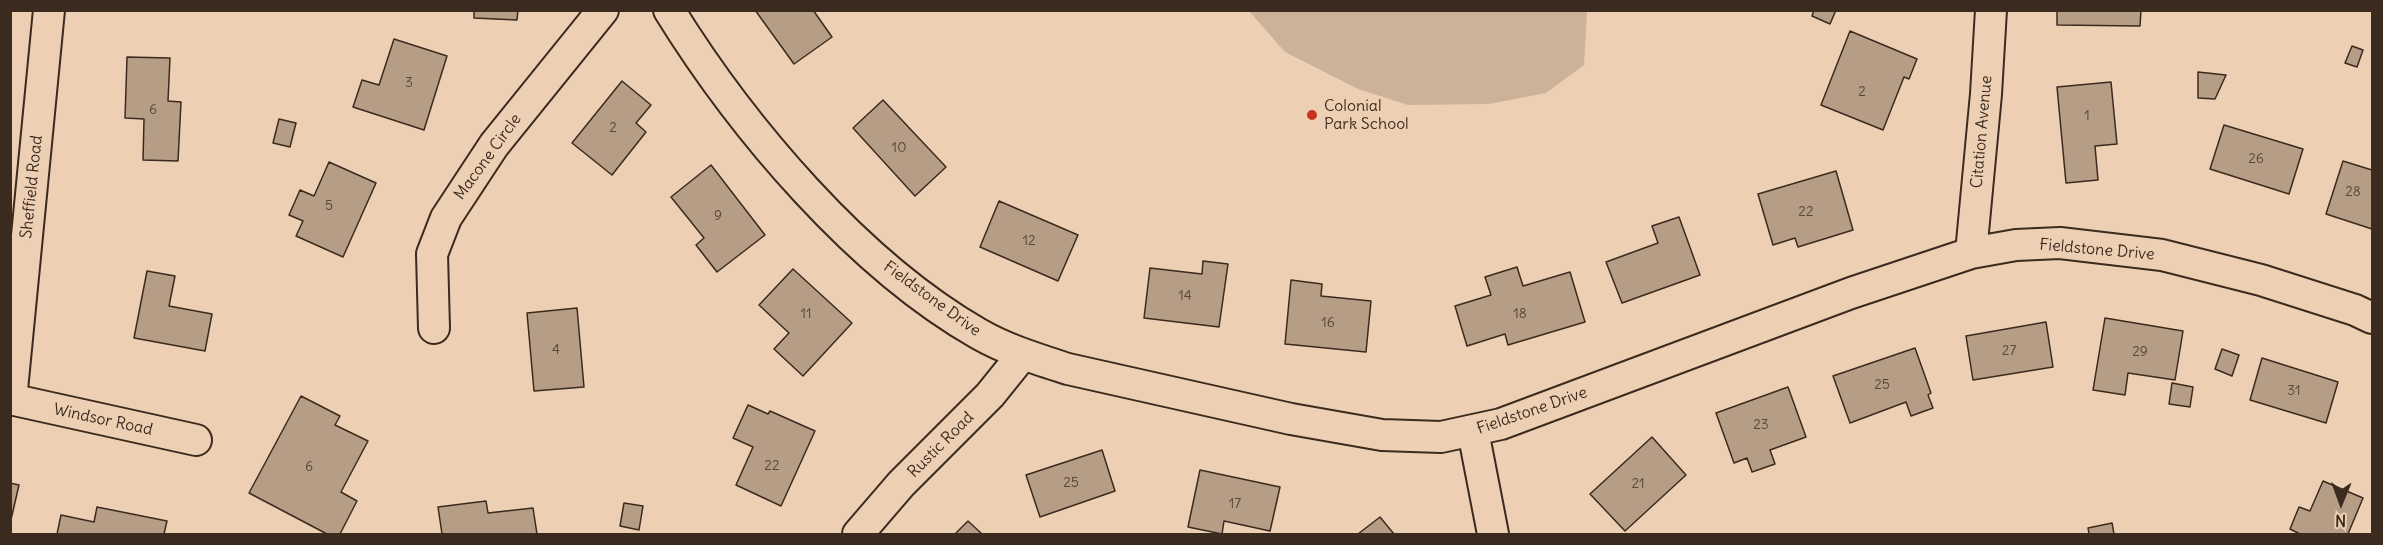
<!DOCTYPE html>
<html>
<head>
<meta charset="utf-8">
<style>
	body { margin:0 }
	#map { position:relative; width:2383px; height:545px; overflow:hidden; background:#edd0b4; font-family:Delius,sans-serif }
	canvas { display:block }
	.frame { position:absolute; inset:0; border:12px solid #3b2a1e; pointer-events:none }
	.north { position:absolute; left:2311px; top:473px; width:60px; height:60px; -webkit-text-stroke:4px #edd0b4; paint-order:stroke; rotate:181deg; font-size:16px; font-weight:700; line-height:24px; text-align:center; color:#3b2a1e }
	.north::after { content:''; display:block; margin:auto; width:21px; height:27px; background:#3b2a1e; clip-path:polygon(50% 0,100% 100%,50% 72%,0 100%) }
</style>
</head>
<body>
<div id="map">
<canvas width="2383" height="545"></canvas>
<div class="frame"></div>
<div class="north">N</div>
</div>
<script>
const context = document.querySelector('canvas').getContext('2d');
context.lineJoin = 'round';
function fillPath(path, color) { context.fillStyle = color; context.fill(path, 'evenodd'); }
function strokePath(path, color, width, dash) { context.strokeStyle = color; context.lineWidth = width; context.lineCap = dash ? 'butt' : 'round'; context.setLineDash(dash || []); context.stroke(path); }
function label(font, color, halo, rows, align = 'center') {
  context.font = font + ' Delius,sans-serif'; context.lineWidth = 6; context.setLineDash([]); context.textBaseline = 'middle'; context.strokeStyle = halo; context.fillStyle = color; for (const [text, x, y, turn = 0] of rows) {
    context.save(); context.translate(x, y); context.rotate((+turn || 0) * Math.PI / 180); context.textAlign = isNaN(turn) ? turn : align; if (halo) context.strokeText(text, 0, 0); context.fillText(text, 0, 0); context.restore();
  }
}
fillPath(new Path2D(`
	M1249,11H1587L1584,65L1546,93L1489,104L1408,105L1358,89L1285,52Z`), '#ccb299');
const building = new Path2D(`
	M474,10H518L517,20L474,18Z
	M755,10H813L832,37L794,64Z
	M1814,10H1836L1830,24L1812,16Z
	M2057,10H2141L2140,26L2057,25Z
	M1850,31L1917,59L1909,79L1904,77L1883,130L1821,105Z
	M394,39L447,56L424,130L353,107L362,80L379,85Z
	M2352,46L2363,50L2357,67L2345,63Z
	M127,57L170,58L168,101L181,102L178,161L143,160L144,119L125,118Z
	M2198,72L2226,75L2215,99L2198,98Z
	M622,81L651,105L636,123L646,132L612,175L572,143Z
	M2111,82L2117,144L2095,146L2098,180L2066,183L2057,87Z
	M883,100L946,167L915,196L853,128Z
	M279,119L296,123L290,147L273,143Z
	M2224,125L2303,149L2289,194L2210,169Z
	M2343,161L2372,170V229L2326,214Z
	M329,162L376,183L343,257L296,236L303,221L289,215L300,190L314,196Z
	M711,165L765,235L717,272L696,245L704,238L671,197Z
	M1836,171L1853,230L1798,247L1795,238L1773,245L1758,194Z
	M999,201L1078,235L1058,281L980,247Z
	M1679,217L1700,275L1622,303L1606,262L1658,243L1652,226Z
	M1203,261L1228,264L1219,327L1144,318L1150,268L1202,274Z
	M1517,267L1523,286L1570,272L1585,322L1508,345L1505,334L1467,346L1455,306L1491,295L1485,277Z
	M793,269L852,323L803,376L774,349L789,333L759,305Z
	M147,271L175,276L169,306L212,314L205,351L134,338Z
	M1291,280L1322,284L1321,296L1371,301L1366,352L1285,344Z
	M577,308L584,387L534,391L527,313Z
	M2105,318L2183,331L2175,380L2128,373L2125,395L2093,390Z
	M2046,322L2053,367L1973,380L1966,336Z
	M1915,348L1931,393L1928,395L1933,408L1911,416L1906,402L1850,423L1833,376Z
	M2222,349L2239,355L2232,376L2215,369Z
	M2262,358L2338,382L2326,423L2250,400Z
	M2172,383L2193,387L2190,407L2169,404Z
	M1788,387L1806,437L1770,450L1775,464L1752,472L1747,458L1734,463L1716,413Z
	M301,396L340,416L335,425L368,441L341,492L357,501L340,534H327L249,493Z
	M748,405L768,414L770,411L815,431L781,506L736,485L753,447L733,438Z
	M1652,437L1686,475L1625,531L1590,494Z
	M1102,450L1115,491L1040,517L1026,475Z
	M1200,470L1280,487L1270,531L1224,521L1222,534L1188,527Z
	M2323,481L2363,498L2348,534H2300L2290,529L2299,507L2310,511Z
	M10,483L19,485L10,524Z
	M486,501L488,513L533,508L537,534H442L438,507Z
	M624,503L643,506L639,530L620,526Z
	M97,507L167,521L164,534H57L61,515L94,522Z
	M1380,517L1394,534H1358Z
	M968,521L982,534H955Z
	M2112,523L2114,534H2089L2088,528Z`);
fillPath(building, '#b59d86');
strokePath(building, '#3b2a1e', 1.5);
const street = new Path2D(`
	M669,10C742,128 858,265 979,334C1007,350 1037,359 1068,369L1291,419L1382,435L1441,437L1501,424L1851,293L1971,253L2016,245L2060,243L2162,255L2261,280L2355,310L2372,318
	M1971,253L1986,94L1991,10
	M434,328L432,254L446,218L494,145L603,10
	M10,399L196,440
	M11,400L49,10
	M1473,431L1493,534
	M858,534L901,484L990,395L1023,354`);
strokePath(street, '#3b2a1e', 34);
strokePath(street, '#edd0b4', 30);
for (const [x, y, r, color] of [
	[1312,115,6,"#c8321e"]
]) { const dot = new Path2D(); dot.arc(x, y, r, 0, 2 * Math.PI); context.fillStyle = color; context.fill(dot); strokePath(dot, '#edd0b4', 2); }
label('14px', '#5a4738', null, [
	["3",409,83],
	["2",1862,92],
	["6",153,110],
	["1",2087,116],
	["2",613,128],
	["10",899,148],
	["26",2256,159],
	["28",2353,192],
	["5",329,206],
	["22",1806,212],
	["9",718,216],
	["12",1029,241],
	["14",1185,296],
	["11",806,314],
	["18",1520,314],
	["16",1328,323],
	["4",556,350],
	["27",2009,351],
	["29",2140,352],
	["25",1882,385],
	["31",2294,391],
	["23",1761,425],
	["22",772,466],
	["6",309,467],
	["25",1071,483],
	["21",1638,484],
	["17",1235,504]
]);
label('16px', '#3b2a1e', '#edd0b4', [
	["Colonial",1324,106],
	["Park School",1324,124]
], 'left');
label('16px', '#3b2a1e', '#edd0b4', [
	["Citation Avenue",1982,132,-85],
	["Macone Circle",488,157,-54],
	["Sheffield Road",32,187,-84],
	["Fieldstone Drive",2097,250,5],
	["Fieldstone Drive",932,299,36],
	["Fieldstone Drive",1532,411,-19],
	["Windsor Road",103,420,12],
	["Rustic Road",941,445,-45]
]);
</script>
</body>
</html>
